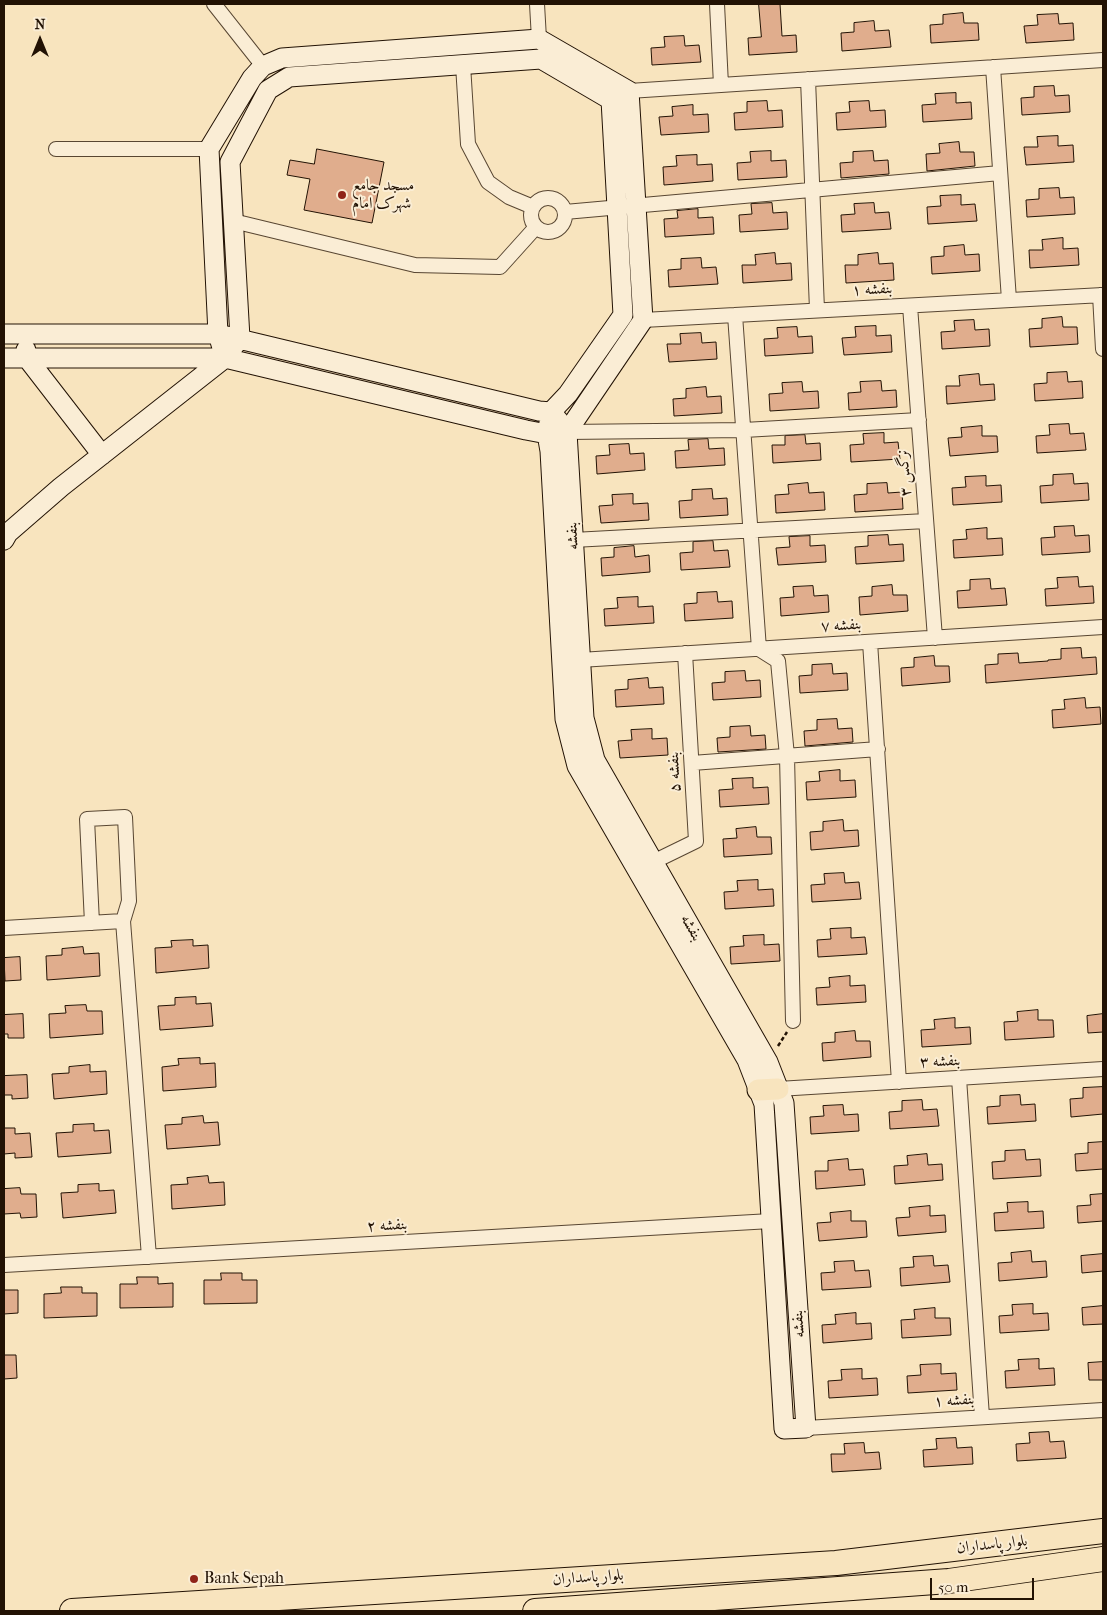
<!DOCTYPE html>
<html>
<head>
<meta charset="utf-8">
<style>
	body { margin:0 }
	#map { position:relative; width:1107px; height:1615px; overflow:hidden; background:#f8e4be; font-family:"IM FELL French Canon",serif }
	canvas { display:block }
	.frame { position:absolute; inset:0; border:5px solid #221204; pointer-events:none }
	.north { position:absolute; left:15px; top:15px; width:50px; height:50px; -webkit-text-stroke:4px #faedd5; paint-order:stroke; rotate:0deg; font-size:14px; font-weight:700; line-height:20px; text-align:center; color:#221204 }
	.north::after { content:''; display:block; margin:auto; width:18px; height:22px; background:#221204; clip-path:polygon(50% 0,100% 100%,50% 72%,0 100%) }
	.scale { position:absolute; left:930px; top:1578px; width:104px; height:22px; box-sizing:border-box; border:2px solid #221204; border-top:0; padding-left:6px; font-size:15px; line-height:18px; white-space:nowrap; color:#221204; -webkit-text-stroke:4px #faedd5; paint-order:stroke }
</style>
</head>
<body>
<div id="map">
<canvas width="1107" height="1615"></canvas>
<div class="frame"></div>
<div class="north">N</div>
<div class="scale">50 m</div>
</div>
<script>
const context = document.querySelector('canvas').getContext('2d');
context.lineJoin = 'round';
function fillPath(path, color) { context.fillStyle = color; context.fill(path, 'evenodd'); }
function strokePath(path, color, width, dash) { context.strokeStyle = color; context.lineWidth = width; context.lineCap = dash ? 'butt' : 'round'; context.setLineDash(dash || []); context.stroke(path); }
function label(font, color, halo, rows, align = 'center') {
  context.font = font + ' "IM FELL French Canon",Amiri,serif'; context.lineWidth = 4; context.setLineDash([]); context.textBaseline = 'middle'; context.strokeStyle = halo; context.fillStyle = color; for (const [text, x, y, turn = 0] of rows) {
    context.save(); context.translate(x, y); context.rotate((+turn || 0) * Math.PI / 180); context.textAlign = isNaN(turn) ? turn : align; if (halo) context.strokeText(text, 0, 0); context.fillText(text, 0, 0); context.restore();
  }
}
const building = new Path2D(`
	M759,4H780L782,36L796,35L797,52L749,55L748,38L761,37Z
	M963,13L964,23H978L979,40L931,43L930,25L943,24V15Z
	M1058,14L1059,24L1073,23L1074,40L1026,43L1024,26L1038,25L1037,15Z
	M874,21L875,31L889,30L891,47L842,51L841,33L854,32V23Z
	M684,36L685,46L699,45L701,62L652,65L651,48L665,47L664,37Z
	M1054,86L1055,96L1069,95L1070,112L1022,115L1021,98L1034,97V87Z
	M956,93V103L971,102L972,119L923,122L922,105L936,104L935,94Z
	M767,101L768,111L782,110L783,127L735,130L734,113L747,112V102Z
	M869,101L870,111L885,110L886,127L837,130L836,113L850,112L849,102Z
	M693,105V115L708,114L709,132L661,135L659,117L673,116L672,107Z
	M1058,136V146L1073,145L1074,162L1026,165L1024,147H1038L1037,137Z
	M959,142L960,152H974L975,166L927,171L926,154L940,153L939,144Z
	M317,149L384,162L372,223L304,210L310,179L287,175L290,160L314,164Z
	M771,151V161L786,160L787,177L738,180L737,163L751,162L750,152Z
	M873,151L874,161L888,160L889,174L841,178L840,163L853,162V152Z
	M697,155V165L712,164L713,181L664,185L663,167L677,166L676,156Z
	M1059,188L1060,198L1074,197L1075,214L1027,217L1026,200L1039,199V189Z
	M961,195V205L975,204L977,221L928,224L927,207L941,206L940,196Z
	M772,203L773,213L787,212L788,229L740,232L739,215L752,214L751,204Z
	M874,203L875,213L889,212L891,229L842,232L841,215L855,214L854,204Z
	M698,209V218L713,217L714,234L665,237L664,219L678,218L677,211Z
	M1063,238V249L1078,248L1079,265L1030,268L1029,250H1043L1042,240Z
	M964,245L965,255L979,254L980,271L932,274L931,257L944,256V247Z
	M775,253L776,264L791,263L792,280L743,283L742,265H756L755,255Z
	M878,253L879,264L893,263L894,280L846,283L845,265H858V255Z
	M701,258L702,268L716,267L718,284L669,287L668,270L681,269V259Z
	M1062,317L1063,327H1077L1078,344L1030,347L1029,329L1042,328V319Z
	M974,320L975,330L989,329L990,346L942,349L941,332L955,331L954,321Z
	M876,326V336L891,335L892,352L844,355L842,338L856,337L855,327Z
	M797,327L798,337L812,336L813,353L765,356L764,339L778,338L777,328Z
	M701,333L702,343L716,342L717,359L669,362L667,344H681L680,334Z
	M1067,372L1068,382L1082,381L1083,398L1035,401L1034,384L1047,383V373Z
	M979,374L980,385L994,384L995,400L947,404L946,386H960L959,376Z
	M881,381L882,391L896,390L897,407L849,410L848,393L861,392L860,382Z
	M802,382L803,392L818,391L819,408L770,411L769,394L783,393L782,383Z
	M706,387L707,397L721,396L722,413L674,416L673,399L686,398V389Z
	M1069,424L1070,434L1084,433L1086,450L1037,453L1036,436L1050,435L1049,425Z
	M982,426V436H997L998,452L950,456L948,438L962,437L961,428Z
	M884,433V443L898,442L900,459L851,462L850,445L864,444L863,434Z
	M805,435L806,444L820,443L821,460L773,463L772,445H785V436Z
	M708,439L709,449L724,448L725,465L676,468L675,451L689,450L688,440Z
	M629,444L630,454L644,453L645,470L597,474L596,456L610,455L609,445Z
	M1073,474L1074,484L1088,483L1089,500L1041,503L1040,486L1053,485V475Z
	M986,476V486L1001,485L1002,502L953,505L952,488L966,487L965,477Z
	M808,483L809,493L824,492L825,510L776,513L775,495L789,494L788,485Z
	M887,483L888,493L902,492L903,509L855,512L854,495L867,494V484Z
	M712,489L713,499L727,498L728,515L680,518L679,501L692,500V490Z
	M633,494V504L648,503L649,520L601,523L599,506L613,505L612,495Z
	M1074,526L1075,536L1089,535L1090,552L1042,555L1041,538L1055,537L1054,527Z
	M987,528V539L1002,538L1003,555L954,558L953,540L967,539L966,530Z
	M888,535L889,545L903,544L904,561L856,564L855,547L868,546V536Z
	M810,536V546L825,545L826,562L778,565L776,548L790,547L789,537Z
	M713,541L714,551L728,550L730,567L681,570L680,553L693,552V542Z
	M634,546L635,557L649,555L650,572L602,576L601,558L614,557V548Z
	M1078,577L1079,587L1093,586L1094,603L1046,606L1045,589L1058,588L1057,578Z
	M990,579L991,589L1005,588L1007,605L958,608L957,591L970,590V580Z
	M892,585L893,595H907L908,611L860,615L859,597L872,596V587Z
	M813,586L814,596L828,595L829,612L781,616L780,598L794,597L793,587Z
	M717,592L718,602L732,601L733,618L685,621L684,604L697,603V593Z
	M638,597V607L653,606L654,623L605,626L604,609L618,608L617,598Z
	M1081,648L1082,658L1096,657L1097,674L986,683L985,665L998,664V654L1018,653L1019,663L1048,661V660L1061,659V649Z
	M934,656L935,666H949L950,682L902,686L901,668L914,667V658Z
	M832,664L833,674L847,673L848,690L800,693L799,676L812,675V665Z
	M745,671L746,681L760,680L761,697L713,700L712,683L725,682V672Z
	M648,678L649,688L663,687L664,704L616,707L615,690L628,689V680Z
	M1085,698L1086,708L1100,707L1101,724L1053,728L1052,710L1065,709L1064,700Z
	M837,719L838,729L852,728L853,742L805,746L804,731L817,730V720Z
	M750,726L751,736L765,735L766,749L718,752L717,738L730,737V727Z
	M652,729V739L667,738L668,755L620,758L618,741L632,740L631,730Z
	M840,770V781L855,780L856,797L807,800L806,782L820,781L819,772Z
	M753,778V788L768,787L769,804L720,807L719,790L733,789L732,779Z
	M843,820L844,831L858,830L859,846L811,850L810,832L823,831V822Z
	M756,827L757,837H771L772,854L724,857L723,839L737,838L736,829Z
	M844,873L845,883L859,882L861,899L812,902L811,885L825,884L824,874Z
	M758,880V890L773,889L774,906L725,909L724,892L738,891L737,881Z
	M851,928V938L865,937L867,954L818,957L817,940L831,939L830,929Z
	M764,935V945L779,944L780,961L731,964L730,947L744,946L743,936Z
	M193,940V946L208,945L209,968L156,973L155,948L172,947L171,941Z
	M83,947L84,954L99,953L100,976L47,980L46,956L62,955V949Z
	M20,957L21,980L5,981L4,958Z
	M850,976V986L865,985L866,1002L817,1005L816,988L830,987L829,978Z
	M196,997V1004L211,1003L213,1026L160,1030L158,1006L175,1005V998Z
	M86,1005L87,1011H102L103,1034L50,1038L49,1014L66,1013L65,1006Z
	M1038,1010V1020H1053L1054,1037L1005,1040L1004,1022L1018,1021L1017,1012Z
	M23,1014L24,1038H8V1034H4V1015Z
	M1103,1014V1032L1088,1033L1087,1016Z
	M955,1018V1028L970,1027L971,1044L922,1047L921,1030L935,1029L934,1020Z
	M855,1031L856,1041H870L871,1057L823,1061L822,1043L835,1042V1033Z
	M200,1058V1064L215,1063L216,1087L163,1091L162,1067L179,1065L178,1059Z
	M90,1065V1072L106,1071L107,1094L54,1099L52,1074L69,1073V1067Z
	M27,1075L28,1098L12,1099V1095H4V1076Z
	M1103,1087V1114L1071,1117L1070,1099L1083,1098V1088Z
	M1020,1095L1021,1105L1035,1104L1036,1121L988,1124L987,1107L1000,1106V1096Z
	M922,1100L923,1110L937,1109L939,1126L890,1129L889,1112L902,1111V1101Z
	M843,1105L844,1115L858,1114L859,1131L811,1134L810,1117L824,1116L823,1106Z
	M203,1116L204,1123L218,1122L220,1145L167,1149L165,1125L182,1124V1118Z
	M94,1124V1131L109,1130L111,1153L58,1157L56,1133L73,1132V1125Z
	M4,1128H15V1134L30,1133L32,1157L15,1158V1153L4,1154Z
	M1103,1142V1169L1076,1171L1075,1154L1088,1153V1143Z
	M1025,1150L1026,1160L1040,1159L1041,1176L993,1179L992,1162L1005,1161V1151Z
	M927,1154L928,1165L942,1164L943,1180L895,1184L894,1166L908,1165L907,1156Z
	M848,1159L849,1170L863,1169L865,1185L816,1189L815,1171H828V1161Z
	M208,1176L209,1183L224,1182L225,1205L172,1209L171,1185L188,1184L187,1178Z
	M99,1184V1191L114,1190L116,1213L63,1218L61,1193L78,1192V1185Z
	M20,1188L21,1194H36L37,1217L21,1218L20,1213L4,1214V1189Z
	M1103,1194V1221L1078,1223L1077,1206L1091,1205L1090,1195Z
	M1028,1202V1212L1043,1211L1044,1228L995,1231L994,1213L1008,1212L1007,1203Z
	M930,1206V1216L945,1215L946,1232L898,1236L896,1218L910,1217L909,1208Z
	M851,1211V1221H866L867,1237L819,1241L817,1223L831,1222L830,1213Z
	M1031,1251L1032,1262L1046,1261L1047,1277L999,1281L998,1263L1012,1262L1011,1253Z
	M1103,1254V1271L1082,1273L1081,1256Z
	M933,1256L934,1266L948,1265L950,1282L901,1286L900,1268L914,1267L913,1257Z
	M854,1261L855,1271L869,1270L871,1287L822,1290L821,1273L835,1272L834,1262Z
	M221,1273H242V1280H257V1303L204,1304V1280H221Z
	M137,1277H158V1284L173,1283V1307L120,1308V1284H137Z
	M61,1287H82V1293H97V1316L44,1318V1294L61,1293Z
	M4,1290H18V1313L4,1314Z
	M1033,1304V1314L1048,1313L1049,1330L1000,1333L999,1316L1013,1315L1012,1305Z
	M1103,1306V1324L1083,1325L1082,1308Z
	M935,1308V1318H950L951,1335L902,1338L901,1320L915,1319L914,1310Z
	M856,1313V1324L871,1323L872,1339L823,1343L822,1325L836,1324L835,1315Z
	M4,1355H16L17,1378L4,1379Z
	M1039,1359V1369L1054,1368L1055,1385L1006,1388L1005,1371L1019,1370L1018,1360Z
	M1103,1362V1380H1089L1088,1363Z
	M941,1364V1374L956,1373L957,1390L908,1393L907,1376L921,1375L920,1365Z
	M862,1369V1379L877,1378L878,1395L829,1398L828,1381L842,1380L841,1370Z
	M1049,1432L1050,1442L1064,1441L1066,1458L1017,1461L1016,1444L1030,1443L1029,1433Z
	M956,1438L957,1448L972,1447L973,1464L924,1467L923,1450L937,1449L936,1439Z
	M864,1443L865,1453L879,1452L881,1469L832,1472L831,1454H845L844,1444Z`);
fillPath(building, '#e0ad8d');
strokePath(building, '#221204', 1);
const street = new Path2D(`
	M214,4L263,66
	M537,4L539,39
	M717,4L721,85
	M463,65L468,144L488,182L509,197L533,207
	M993,67L1009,300
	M808,79L817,310
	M629,91L1103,60
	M56,149H209
	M531 215a17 17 0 1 1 34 0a17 17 0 1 1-34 0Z
	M565,212L1000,173
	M233,221L415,265L500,267L536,227
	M1100,295L1103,349
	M910,306L935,638
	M735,315L759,649L778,661L787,756L793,1021
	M643,320L1103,295
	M567,432L744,430L919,420
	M573,540L926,521
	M870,642L899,1082
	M580,660L1103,627
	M692,763L878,749
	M653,862L696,841L685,653
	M92,923L87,819L125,817L129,901L123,921
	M4,928L123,921L149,1257
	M959,1078L982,1417
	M778,1089L1103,1069
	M4,1265L771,1221
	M806,1428L1103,1410`);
const secondary = new Path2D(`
	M4,334H218L539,411L551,412L559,421
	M26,350L27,358L102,455
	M4,358H225L526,430L547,434L559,433
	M225,358L218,334L209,149L252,78L263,66L282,58L539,39L629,91L643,320L567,432
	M4,540L8,533L61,487L225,358L240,338L230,162L268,90L289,77L541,59L611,100L623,315L568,394L551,412L547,434L550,451L565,719L577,766L747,1060L764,1104L784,1429L806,1428L784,1103L768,1062L595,760L584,718L567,432`);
const primary = new Path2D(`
	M758,1090L778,1089`);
const highway = new Path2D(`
	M72,1611L836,1563L1103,1531
	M535,1611L949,1581L1103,1559`);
strokePath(street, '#584632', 16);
strokePath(secondary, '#221204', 21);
strokePath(primary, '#221204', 23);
strokePath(highway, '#221204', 26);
strokePath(new Path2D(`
	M778,1046L787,1032`), '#221204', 2.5, [4, 2.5]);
strokePath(street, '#faedd5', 14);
strokePath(secondary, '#faedd5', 19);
strokePath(primary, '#f8e4be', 21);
strokePath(highway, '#f8e4be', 24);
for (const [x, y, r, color] of [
	[342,195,5,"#8f2418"],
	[194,1579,5,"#8f2418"]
]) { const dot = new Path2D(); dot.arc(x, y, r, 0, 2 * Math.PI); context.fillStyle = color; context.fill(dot); strokePath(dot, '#faedd5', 2); }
label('16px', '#221204', '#faedd5', [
	["مسجد جامع",352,186],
	["شهرک امام",352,204],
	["Bank Sepah",204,1579]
], 'left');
label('16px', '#221204', '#faedd5', [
	["بنفشه ۱",872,290,-3],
	["نرگس ۳",905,473,-94],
	["بنفشه",573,536,-93],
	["بنفشه ۷",841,626,-4],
	["بنفشه ۵",675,772,-93],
	["بنفشه",691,928,60],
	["بنفشه ۳",940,1062,-3],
	["بنفشه ۲",387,1226,-3],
	["بنفشه",799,1324,-94],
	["بنفشه ۱",954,1401,-4],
	["بلوار پاسداران",992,1545,-6],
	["بلوار پاسداران",588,1578,-4]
]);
</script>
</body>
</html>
